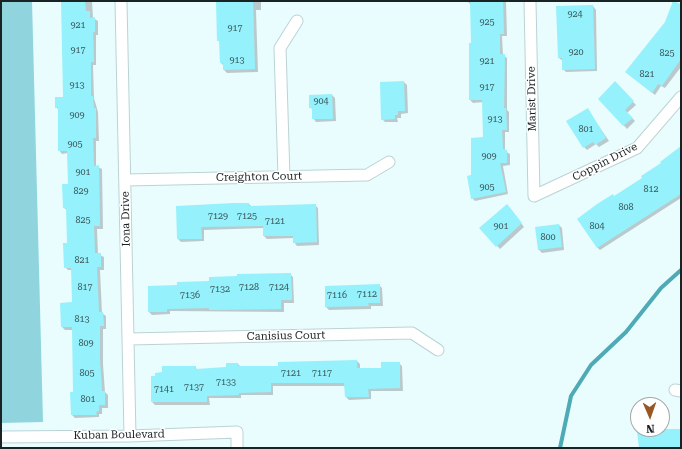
<!DOCTYPE html>
<html>
<head>
<meta charset="utf-8">
<style>
	body { margin:0 }
	#map { position:relative; width:682px; height:449px; overflow:hidden; background:#e9fdff; font-family:"Roboto Serif",serif }
	canvas { display:block }
	.frame { position:absolute; inset:0; border:2px solid #1a2324; pointer-events:none }
	.north { position:absolute; left:630px; top:397px; width:40px; height:40px; box-sizing:border-box; background:#fff; border:1px solid #a3a7a7; border-radius:50%; rotate:178deg; font-size:11px; font-weight:700; line-height:16px; text-align:center; color:#1a2324 }
	.north::after { content:''; display:block; margin:auto; width:14px; height:18px; background:#995724; clip-path:polygon(50% 0,100% 100%,50% 72%,0 100%) }
</style>
</head>
<body>
<div id="map">
<canvas width="682" height="449"></canvas>
<div class="frame"></div>
<div class="north">N</div>
</div>
<script>
const context = document.querySelector('canvas').getContext('2d');
context.lineJoin = 'round';
function fillPath(path, color) { context.fillStyle = color; context.fill(path, 'evenodd'); }
function strokePath(path, color, width, dash) { context.strokeStyle = color; context.lineWidth = width; context.lineCap = dash ? 'butt' : 'round'; context.setLineDash(dash || []); context.stroke(path); }
function label(font, color, halo, rows, align = 'center') {
  context.font = font + ' "Roboto Serif",serif'; context.lineWidth = 3; context.setLineDash([]); context.textBaseline = 'middle'; context.strokeStyle = halo; context.fillStyle = color; for (const [text, x, y, turn = 0] of rows) {
    context.save(); context.translate(x, y); context.rotate((+turn || 0) * Math.PI / 180); context.textAlign = isNaN(turn) ? turn : align; if (halo) context.strokeText(text, 0, 0); context.fillText(text, 0, 0); context.restore();
  }
}
fillPath(new Path2D(`
	M1,1H32L43,422L1,423Z`), '#90d5dd');
fillPath(new Path2D(`
	M62,1H92L93,18L98,21V35H96V65H93L94,98L98,112L99,141H96V166L102,169L103,229H97L98,254L104,257V270H100L102,313L106,316V329H103V364L105,392L108,395V408H102V414H99V417L75,418L72,415L74,393L73,330H65L62,327L73,303L72,270H68L65,267L68,244L67,210L64,208L63,185H69L68,153L62,154L59,150V110L56,107L64,98Z
	M217,1H261V10H256L258,72L227,73L224,70V66L221,63L220,42L218,40Z
	M467,1H506L507,36H502L503,55L507,58V110L509,112V132H505V151L510,154V165L503,166L508,194L475,201L472,198V176L484,138V102L473,103L470,100L472,44L471,5Z
	M681,5V67L665,88L661,86L655,95L626,72Z
	M593,6L596,10L597,71L566,72L563,69V61L559,58Z
	M404,82L407,85L408,113L401,114V118H397L398,122H385L382,119L381,83Z
	M615,83L636,105L627,113L635,121L627,129L600,99Z
	M332,95L335,98L336,121L316,122L313,118V110L310,107Z
	M587,109L609,141L599,147L596,144L587,150L584,147Z
	M681,147V198L600,250L597,247L615,197L663,164Z
	M249,204L252,207L315,205L318,208L319,245L297,246L294,242V238L267,239L264,236V228L204,230V241L181,242L178,239L177,207Z
	M510,208L524,227L500,249L481,228Z
	M559,225L562,228L564,250L542,253L538,249Z
	M290,274L293,277L294,303H284V312L170,311V314L152,315L149,312L178,286Z
	M379,285L382,288L383,306H371V309L329,310L326,307V287Z
	M357,361L360,364V369H382L399,363L402,366L403,391H371V399L349,400L346,397L345,386H273V395H241V398H209L210,405H155L152,402L195,367L198,370L227,368L238,364L241,367H279Z
	M662,423L665,426V431L681,430V448H640L645,429H662Z`), '#0003');
strokePath(new Path2D(`
	M560,448L571,396L591,365L626,332L661,288L681,270`), '#4eaab4', 4);
fillPath(new Path2D(`
	M61,1H85L86,11H90V18L95,17V32H93L94,62H91V96H93L94,108H96V138H93L94,166L99,165L100,226H94L95,253H101V267H97L99,312H103L104,326H100V360L102,391H105V405H99V411L96,412L97,415H71L70,392H73L72,327H61L60,303L72,302L71,268H64L63,243H67L66,208H63L62,184H68L67,151H58V107L55,108V97H63Z
	M216,1H253L255,69L223,70V63H220L219,41H217Z
	M470,1H503L504,34H500V54H505L504,108H506L507,130H502L503,149L507,150V163H500L506,192L471,199L467,176L471,175V138L483,137L482,100H469V43H471Z
	M673,1L681,4V59L662,86L658,84L652,93L625,72L665,22Z
	M593,5L595,69L562,70V58H558L556,6Z
	M404,81L405,111H398V115H395V119L381,120L380,82Z
	M615,81L634,101L625,110L633,118L623,126L598,99Z
	M332,94L333,119H312V108H309V95Z
	M588,108L606,138L595,145L593,142L583,148L566,121Z
	M681,146V194L597,248L577,219L597,204L613,194L614,196L642,178L641,176L661,163L660,162Z
	M234,203H249V206L316,204L317,242L293,243V236H263V226L201,227L202,239H177L176,206Z
	M507,204L522,223L496,247L479,228Z
	M559,224L562,247L538,250L535,227Z
	M291,273L292,300H281V309L209,310V308L167,309V312H148V286L177,285V282L209,281V277L237,276V274Z
	M380,284V303H368L369,306L325,307V286Z
	M357,360V368H381V362H400V388L368,389L369,397H345L344,383H271V392L239,393V395L207,396V402H151V376H155V373L162,372V366H196V369L226,367V363H238V366H278V362Z
	M644,429H681V448H639L637,431H644Z`), '#95f1fb');
const minor = new Path2D(`
	M121,1L130,436
	M530,1L534,196L637,148L681,97
	M284,177L280,48L297,21
	M125,180L367,175L389,162
	M128,339L412,333L438,350
	M675,390L681,391
	M1,437L130,436L237,432V448`);
strokePath(minor, '#bbd3d5', 13);
strokePath(minor, '#fff', 11);
label('9px', '#39565a', null, [
	["924",575,14],
	["925",487,22],
	["921",78,25],
	["917",235,28],
	["917",78,50],
	["920",576,52],
	["825",667,53],
	["913",237,60],
	["921",487,61],
	["821",647,74],
	["913",77,85],
	["917",487,87],
	["904",321,101],
	["909",77,115],
	["913",495,119],
	["801",586,129],
	["905",75,144],
	["909",489,156],
	["901",83,172],
	["905",487,187],
	["812",651,189],
	["829",81,191],
	["808",626,207],
	["7129",218,216],
	["7125",247,216],
	["825",83,220],
	["7121",275,221],
	["901",501,226],
	["804",597,226],
	["800",548,237],
	["821",82,260],
	["817",85,287],
	["7128",249,287],
	["7124",279,287],
	["7132",220,289],
	["7112",367,294],
	["7136",190,295],
	["7116",337,295],
	["813",82,319],
	["809",86,343],
	["805",87,373],
	["7121",291,373],
	["7117",322,373],
	["7133",226,382],
	["7137",194,387],
	["7141",164,389],
	["801",88,399]
]);
label('11px', '#1a2324', '#fff', [
	["Marist Drive",532,99,-91],
	["Coppin Drive",605,162,-27],
	["Creighton Court",259,177,-1],
	["Iona Drive",126,219,-91],
	["Canisius Court",286,336,-1],
	["Kuban Boulevard",119,435,-1]
]);
</script>
</body>
</html>
